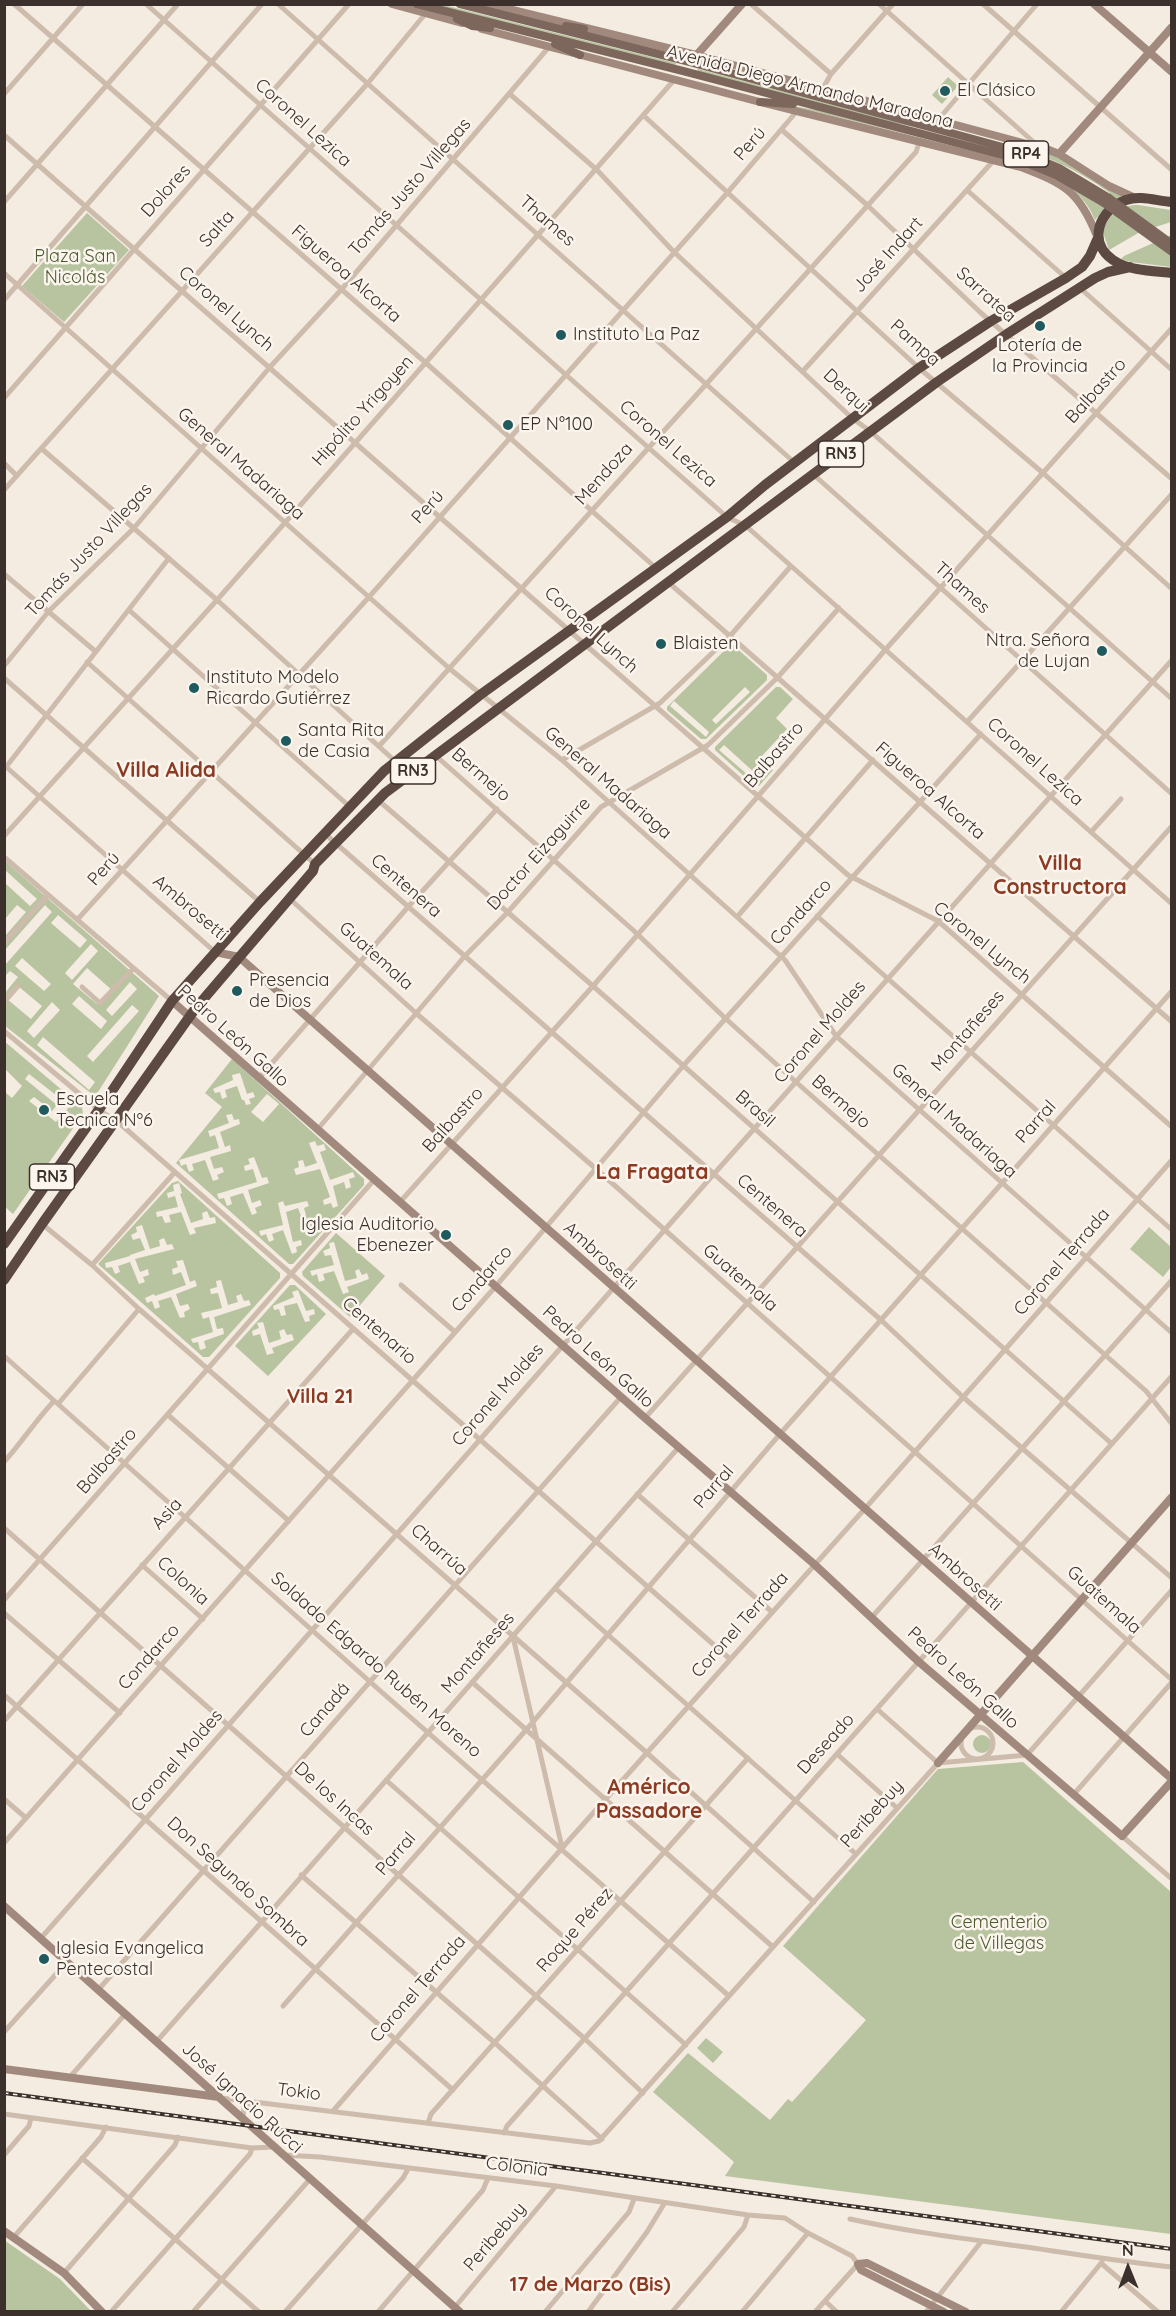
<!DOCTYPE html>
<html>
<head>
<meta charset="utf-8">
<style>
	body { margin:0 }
	#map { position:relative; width:1176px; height:2316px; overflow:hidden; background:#f4ebe1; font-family:Quicksand,sans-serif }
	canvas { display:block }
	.frame { position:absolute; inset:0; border:6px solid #3b302b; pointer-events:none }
	.north { position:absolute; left:1098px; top:2238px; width:60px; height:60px; -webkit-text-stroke:4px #fbf5ee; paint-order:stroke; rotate:359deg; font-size:16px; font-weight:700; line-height:24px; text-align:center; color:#3b302b }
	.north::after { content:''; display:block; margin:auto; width:21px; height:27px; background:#3b302b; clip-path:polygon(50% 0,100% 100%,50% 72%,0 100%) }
</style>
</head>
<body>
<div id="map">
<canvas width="1176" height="2316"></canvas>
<div class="frame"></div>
<div class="north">N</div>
</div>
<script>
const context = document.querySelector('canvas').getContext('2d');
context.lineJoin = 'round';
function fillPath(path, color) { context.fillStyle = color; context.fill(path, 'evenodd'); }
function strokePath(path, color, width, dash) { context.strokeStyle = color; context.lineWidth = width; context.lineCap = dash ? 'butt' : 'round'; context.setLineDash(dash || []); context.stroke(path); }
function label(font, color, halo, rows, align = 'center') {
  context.font = font + ' Quicksand,sans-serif'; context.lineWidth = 5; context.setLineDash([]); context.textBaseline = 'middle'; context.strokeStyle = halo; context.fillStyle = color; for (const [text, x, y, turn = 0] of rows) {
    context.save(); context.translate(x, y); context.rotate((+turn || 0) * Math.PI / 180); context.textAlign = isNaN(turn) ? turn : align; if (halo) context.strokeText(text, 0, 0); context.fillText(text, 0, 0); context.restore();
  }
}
fillPath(new Path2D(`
	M432,5H444L676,63L675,66Z
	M698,69L916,127L884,121L697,71Z
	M948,77L958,86L942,104L932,95Z
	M792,106L829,112L1007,157L1042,170L1100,203L1110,193C1044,144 957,130 879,109L903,113L1041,150L1059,157L1122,196L1110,202L1095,220C1081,184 1043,171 1009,159Z
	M1138,205L1171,210V222L1140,232L1109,250L1103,232C1108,215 1120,205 1138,205Z
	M87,213L129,250L64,322L22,286Z
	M1171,235V267L1131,262L1121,259L1124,256Z
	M730,645H733L767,675V680L706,739H701L667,710V707ZM745,687L750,692L716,724L712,720ZM674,701L709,732L706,737L670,706Z
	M776,687H780L793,699L776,718L787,729L760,758L773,770L759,786H755L715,750V747ZM724,745L756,774L758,778L755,781L719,750Z
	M5,861L159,996L98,1092L92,1094L5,1026V993L18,977L10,971L5,976V965L52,912L45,905L5,950V936L26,912L17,905L5,919V883L30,906L37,899L5,870ZM58,915L87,940L80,948L51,923ZM91,944L98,951L72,980L65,973ZM22,958L51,984L44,991L15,966ZM87,968L113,991L97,1004L73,984ZM130,982L137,989L112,1016L106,1010ZM18,986L42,1006L31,1019L7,999ZM79,996L107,1021L101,1029L72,1004ZM52,1002L60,1010L34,1038L27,1031ZM132,1005L139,1011L93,1062L87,1056ZM43,1037L95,1082L89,1090L37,1045Z
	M4,1041L82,1107L83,1114L13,1214L5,1207V1092L12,1098L22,1086L5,1069ZM29,1074L70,1106L56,1122L29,1101L34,1097L52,1111L57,1105L25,1079Z
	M232,1059L364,1179V1185L293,1264H289L176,1163L222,1107L205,1093ZM240,1073L247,1094L253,1092L255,1097L249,1099L251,1104L246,1105L244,1100H242L237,1086L225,1090L227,1097L222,1099L220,1092L215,1093L213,1089L233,1080L232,1075ZM267,1094L279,1104L263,1122L251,1112ZM232,1114L234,1120L239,1119L240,1124L220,1132L225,1147L230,1145L231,1151L210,1157L214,1169L222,1167L224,1172L217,1175L219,1179L213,1181L205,1160L192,1164L194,1170L189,1172L186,1164L181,1166L179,1160L219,1148L215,1135L210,1137L208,1131L229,1123L226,1115ZM315,1141L317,1146L324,1144L326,1150L320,1152L330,1180L353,1172L355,1177L349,1179L351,1187L346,1189L344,1182L333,1186L338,1206L333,1208L331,1203L324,1205L323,1200L330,1197L320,1169L296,1175L294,1169L299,1167L298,1161L303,1160L305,1167L317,1163L309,1143ZM254,1157L262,1178L267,1177L269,1183L248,1190L252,1203L260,1200L262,1205L255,1208L257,1213L252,1215L243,1193L230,1197L232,1204L227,1206L224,1198L219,1199L217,1194L257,1182L253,1169L245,1171L244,1166L250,1164L248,1159ZM283,1201L285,1206L307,1201L309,1206L304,1208L306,1215L301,1216L298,1208L286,1212L293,1242L301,1240L302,1245L296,1247L297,1252L292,1254L283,1230L272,1234L274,1240L269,1242L266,1234L261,1236L259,1231L283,1225L278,1203Z
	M178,1181L280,1273V1278L209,1357H203L98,1264L172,1183ZM179,1183L182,1193L180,1194L191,1223L203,1219L202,1213L207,1211L210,1218L215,1217L216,1223L194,1228L196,1233L190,1235L181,1212L169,1215L171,1222L165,1223L162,1216L157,1217L156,1212L178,1207L175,1196L168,1198L167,1193L174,1191L173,1185ZM142,1225L150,1249L160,1246L159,1240L164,1238L167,1245L172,1244L174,1249L135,1259L140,1272L148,1269L149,1275L143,1277L145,1282L139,1284L130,1262L118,1266L120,1272L115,1274L112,1267L106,1268L105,1263L130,1256V1255L145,1250L140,1238L133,1240L131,1235L137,1232L136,1227ZM183,1260L190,1282L195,1280L197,1286L176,1294L180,1306L188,1304L190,1309L184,1312L185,1317L180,1318L171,1297L158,1301L160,1307L155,1309L152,1301L147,1303L145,1298L154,1294L155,1296L186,1285L181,1272L173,1275L172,1269L178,1267L176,1261ZM221,1280L228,1305L238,1302L236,1296L241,1294L244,1301L249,1300L251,1305L214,1317L217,1329L223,1328L224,1334L204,1341L206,1348L200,1350L198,1342L193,1343L191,1339L213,1332L209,1317L203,1319L201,1313L222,1308L218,1293L211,1294L210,1289L217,1287L216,1281Z
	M1149,1227L1171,1247V1267L1163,1277L1130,1249Z
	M336,1233L385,1276L350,1317L303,1276L302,1272ZM334,1242L345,1281L357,1278L355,1271L359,1269L362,1275L367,1273L369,1279L347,1287L349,1292L343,1294L334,1271L323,1274L325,1280L319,1282L317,1274L312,1276L310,1271L334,1265L331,1255L325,1256L323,1251L330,1248L329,1243Z
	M290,1285H295L326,1314L268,1376L235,1346ZM298,1290L306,1311L314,1309L315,1314L309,1316L310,1321L305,1322L297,1303L284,1306L286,1315L281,1316L279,1309L274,1310L273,1306L294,1297L292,1292ZM263,1322L269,1343L281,1339L279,1331L284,1329L287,1335L292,1334L294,1340L272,1348L274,1353L267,1355L260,1334L253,1336L252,1331L259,1328L257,1323Z
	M973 1744a9 9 0 1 1 18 0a9 9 0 1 1-18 0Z
	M1023,1762L1171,1892V2234L725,2176L734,2162L653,2092L688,2053L770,2120L788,2099L792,2102L866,2020L783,1946L938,1769Z
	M706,2038L723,2052L713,2063L697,2048Z
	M4,2240L60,2279L91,2311H5Z`), '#b8c4a0');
strokePath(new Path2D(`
	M14,4L426,363L656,568
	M146,4L727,517L746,526L1172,904
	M278,4L795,463
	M751,4L831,74
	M879,4L1038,146
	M983,4L1172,170
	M822,90L831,74L893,4
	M4,94L83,4
	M511,95L597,170L673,251L852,418L870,431L1172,699
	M643,115L919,368L1043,473L1172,589
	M937,121L1037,4
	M782,130L866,204L981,313L1172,479
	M4,135L848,875L938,921L1172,1127
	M968,191L1066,278
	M4,202L178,4
	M4,273L450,669L562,760L737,917L785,960L836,1036L1172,1333
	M1080,288L1172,370
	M4,300L262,4
	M803,371L995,159
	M4,398L349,4
	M42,449L217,600L395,761
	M4,463L17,476
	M814,475L1172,794
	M4,490L368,83L426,13
	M4,574L95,651
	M668,582L1172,1022
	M129,610L349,806
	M87,662L315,864
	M4,666L49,611L134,528L270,367L341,290L549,47
	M4,678L260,902
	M967,722L1172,494
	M380,745L916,152L920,140
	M436,756L633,930L725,1018L796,1082L1146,1391L1172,1424
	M562,760L660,703L730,636L791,566
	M4,765L215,952
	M6,767L169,558
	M378,800L593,986L1111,1443
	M1091,832L1121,799
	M324,833L881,1320L963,1397L1172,1578
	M4,836L217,600L675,79
	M4,857L172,1001
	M290,899L417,1014L595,1168L1172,1680
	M817,916L1172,1230
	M737,917L873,760
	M77,920L369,597L728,192L797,111
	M4,943L48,895
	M82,987L100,1003L133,969
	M4,1002L18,986
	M4,1031L99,1110L118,1122L730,1659
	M259,1078L408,907L497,809
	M317,1130L464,957L507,913L601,807L708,745L778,677L839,608
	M400,1202L593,986L886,649L1172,328
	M42,1224L92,1265L139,1309L647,1753L814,1902
	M92,1265L175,1172
	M401,1285L455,1332
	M4,1356L377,1688L729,1996
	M58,1404L139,1309
	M168,1415L289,1521
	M645,1418L1172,826
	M4,1462C22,1442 36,1420 54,1401
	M637,1494L772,1612
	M4,1528L585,2039L643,2093
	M142,1565L203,1619
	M555,1588L856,1854
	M4,1600L374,1180
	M4,1613L120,1713
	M872,1617L1172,1280
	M513,1637L562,1847
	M472,1682L773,1947
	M4,1695L453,2090
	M877,1709L938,1763
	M4,1721L353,1329
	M961 1743a16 16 0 1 1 32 0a16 16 0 1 1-32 0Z
	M837,1754L897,1808
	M938,1763L1027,1755L1172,1590
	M386,1780L686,2045
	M1074,1794L1172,1682
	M4,1799L26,1818
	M1122,1836L1172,1879
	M4,1843L496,1286L683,1066L981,734
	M301,1875L495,2043L602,2139
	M41,1938L713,1175L1172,660
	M99,1989L621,1397
	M283,2006L526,1730L780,1434L1172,991
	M4,2032L67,1962
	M157,2041L679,1447
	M70,2077L126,2013
	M221,2098L590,2143L599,2141L938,1763
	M333,2111L570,1839L869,1504L1172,1160
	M4,2114L252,2148L274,2147
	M243,2118L244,2107L254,2102
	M428,2123L431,2114L748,1758
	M504,2133L507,2126L1172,1376
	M4,2155L29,2126L31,2118
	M283,2155L320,2157L556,2186L748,2215L785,2218L808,2233L852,2256L858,2264L815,2312
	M82,2158L259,2312
	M850,2219C909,2232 967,2239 1026,2247C1075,2254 1123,2262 1172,2267
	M13,2238L101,2137L106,2127
	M1102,2264L1158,2312
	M64,2273L175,2145L178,2137
	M825,2301L837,2312
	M455,2307L556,2186
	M111,2312L250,2154L252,2148
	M193,2312L310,2179
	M285,2312L403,2178L408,2169
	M378,2312L483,2190L488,2178
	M545,2312L629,2212L634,2199
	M588,2312L647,2232L664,2204
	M672,2312L744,2227L748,2215
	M742,2312L808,2233
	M926,2312L981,2242
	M1061,2312L1102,2262`), '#cdbbac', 5);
strokePath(new Path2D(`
	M392,4L462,23
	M488,4L696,55L1049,150L1059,154L1109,186L1135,198
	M1094,4L1172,72
	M482,29L760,102L1021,167C1065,184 1079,191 1097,236
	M694,58L742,4
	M1059,154L1172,27
	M215,952L239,957L1172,1779
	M172,1001L645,1418L814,1564L919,1662L1122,1836L1172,1781
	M938,1763L1172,1497
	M4,1906L460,2312
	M4,2069L219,2097
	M4,2231L64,2273L102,2312
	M944,2312L861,2270L858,2264L867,2263L966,2312`), '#a18a7d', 8);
strokePath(new Path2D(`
	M417,4L683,71L1014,158L1056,175L1104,203
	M460,4L690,62L1021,152L1059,168L1109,198
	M457,19L472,26L490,28
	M566,26L584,29
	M555,44L580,55
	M835,93L850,102
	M760,102L793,104
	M870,108L888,107`), '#7d675c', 8);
strokePath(new Path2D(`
	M1172,202C1157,201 1140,195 1126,200C1099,209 1087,242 1113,260C1129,271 1153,271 1172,273
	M4,1244L112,1091L172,1001L260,902L384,771L480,695L727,517L765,485L919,368L991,321L1066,278L1082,267L1090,256L1097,240
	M4,1280L42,1224L195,1009L313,871L315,864L385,793L937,382L1007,334L1095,278L1108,272L1130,267`), '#5c4a42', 10);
const rail = new Path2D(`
	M4,2093L1172,2249`);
strokePath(rail, '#3b302b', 4);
strokePath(rail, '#fbf5ee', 1.5, [4.5]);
strokePath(new Path2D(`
	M1109,198L1172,244
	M1104,203L1172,252`), '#7d675c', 8);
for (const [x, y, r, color] of [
	[945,91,6,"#1f5a5e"],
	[1040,326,6,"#1f5a5e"],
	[561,335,6,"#1f5a5e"],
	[508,425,6,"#1f5a5e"],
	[661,644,6,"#1f5a5e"],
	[1102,651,6,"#1f5a5e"],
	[194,688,6,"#1f5a5e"],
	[286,741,6,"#1f5a5e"],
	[237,991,6,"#1f5a5e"],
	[44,1110,6,"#1f5a5e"],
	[446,1235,6,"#1f5a5e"],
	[44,1959,6,"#1f5a5e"]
]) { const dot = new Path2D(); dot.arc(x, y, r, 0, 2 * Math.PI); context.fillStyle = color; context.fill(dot); strokePath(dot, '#fbf5ee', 2); }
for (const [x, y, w] of [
	[1026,154,45],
	[841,454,45],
	[413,771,45],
	[52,1177,45]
]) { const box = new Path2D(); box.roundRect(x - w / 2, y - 13, w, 26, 4.5); context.fillStyle = '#fbf5ee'; context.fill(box); strokePath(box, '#3b302b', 1.5); }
label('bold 16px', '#3b302b', null, [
	["RP4",1026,154],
	["RN3",841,454],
	["RN3",413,771],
	["RN3",52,1177]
]);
label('18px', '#3b302b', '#fbf5ee', [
	["Avenida Diego Armando Maradona",810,87,14],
	["Coronel Lezica",303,123,42],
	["Perú",750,144,-49],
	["Tomás Justo Villegas",410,187,-49],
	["Dolores",166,191,-48],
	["Thames",547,221,41],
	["Salta",217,229,-48],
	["José Indart",888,255,-48],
	["Figueroa Alcorta",346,274,41],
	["Sarratea",986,295,42],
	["Coronel Lynch",226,309,41],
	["Pampa",915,343,42],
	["Derqui",846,391,43],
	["Balbastro",1096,391,-48],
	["Hipólito Yrigoyen",363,411,-48],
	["Coronel Lezica",668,444,41],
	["General Madariaga",241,464,41],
	["Mendoza",604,474,-48],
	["Perú",428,507,-48],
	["Tomás Justo Villegas",89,550,-47],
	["Thames",962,588,42],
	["Coronel Lynch",591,630,42],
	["Balbastro",774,755,-49],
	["Coronel Lezica",1035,762,42],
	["Bermejo",481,775,41],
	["General Madariaga",608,783,41],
	["Figueroa Alcorta",930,791,41],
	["Doctor Eizaguirre",539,854,-48],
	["Perú",104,869,-48],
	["Centenera",406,886,41],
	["Ambrosetti",190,908,40],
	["Condarco",801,912,-48],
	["Coronel Lynch",982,943,39],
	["Guatemala",376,956,42],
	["Montañeses",968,1031,-49],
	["Coronel Moldes",820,1032,-49],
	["Pedro León Gallo",233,1036,42],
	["Bermejo",841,1102,41],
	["Brasil",755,1109,41],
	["Balbastro",453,1120,-48],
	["General Madariaga",954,1121,42],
	["Parral",1036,1122,-48],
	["Centenera",772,1206,41],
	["Ambrosetti",600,1256,42],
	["Coronel Terrada",1062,1262,-49],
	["Guatemala",740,1278,41],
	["Condarco",482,1279,-49],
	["Centenario",379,1331,41],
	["Pedro León Gallo",598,1357,42],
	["Coronel Moldes",498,1395,-49],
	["Balbastro",107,1461,-49],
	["Parral",714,1487,-49],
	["Asia",167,1514,-48],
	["Charrúa",439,1550,41],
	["Ambrosetti",965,1577,42],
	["Colonia",183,1581,42],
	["Guatemala",1104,1600,42],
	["Coronel Terrada",740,1625,-48],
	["Montañeses",478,1653,-49],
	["Condarco",149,1657,-48],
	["Soldado Edgardo Rubén Moreno",376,1665,41],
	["Pedro León Gallo",963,1678,42],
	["Canadá",325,1710,-49],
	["Deseado",826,1744,-48],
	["Coronel Moldes",177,1761,-49],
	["De los Incas",334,1799,42],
	["Peribebuy",872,1814,-48],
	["Parral",396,1854,-49],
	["Don Segundo Sombra",238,1882,42],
	["Roque Pérez",575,1930,-49],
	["Coronel Terrada",418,1989,-49],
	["Tokio",299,2092,7],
	["José Ignacio Rucci",242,2098,42],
	["Colonia",517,2167,7],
	["Peribebuy",495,2237,-49]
]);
label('18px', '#3b302b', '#fbf5ee', [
	["El Clásico",957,91],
	["Instituto La Paz",573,335],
	["Lotería de",1040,346,"center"],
	["la Provincia",1040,367,"center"],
	["EP N°100",520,425],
	["Ntra. Señora",1090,641,"right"],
	["de Lujan",1090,662,"right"],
	["Blaisten",673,644],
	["Instituto Modelo",206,678],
	["Ricardo Gutiérrez",206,699],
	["Santa Rita",298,731],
	["de Casia",298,752],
	["Presencia",249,981],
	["de Dios",249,1002],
	["Escuela",56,1100],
	["Tecnica Nº6",56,1121],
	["Iglesia Auditorio",434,1225,"right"],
	["Ebenezer",434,1246,"right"],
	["Iglesia Evangelica",56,1949],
	["Pentecostal",56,1970]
], 'left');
label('18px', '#4a5a2e', '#fbf5ee', [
	["Plaza San",75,257],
	["Nicolás",75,278],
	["Cementerio",999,1923],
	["de Villegas",999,1944]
]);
label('bold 20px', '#8c3b22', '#fbf5ee', [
	["Villa 21",320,1397],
	["17 de Marzo (Bis)",590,2285]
]);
label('bold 21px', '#8c3b22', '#fbf5ee', [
	["Villa Alida",166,771],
	["Villa",1060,864],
	["Constructora",1060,888],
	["La Fragata",652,1173],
	["Américo",649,1788],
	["Passadore",649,1812]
]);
</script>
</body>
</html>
